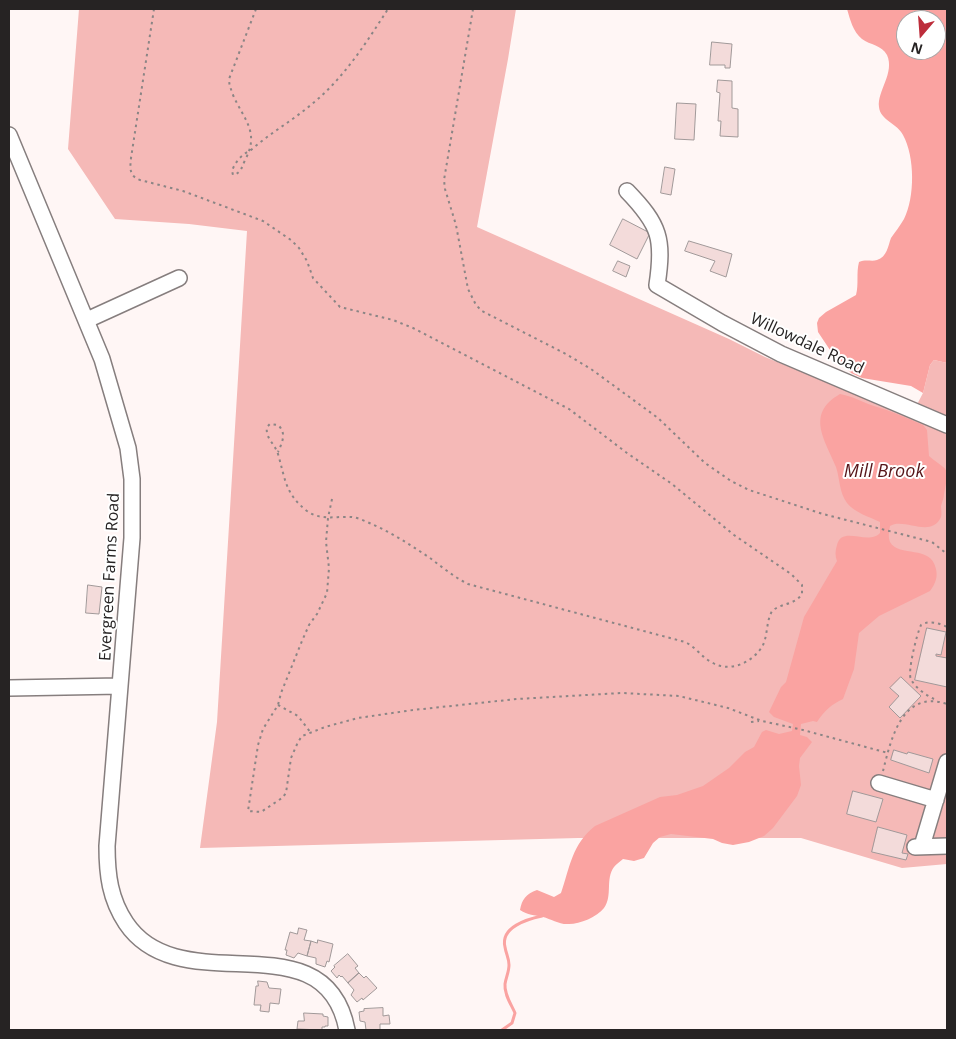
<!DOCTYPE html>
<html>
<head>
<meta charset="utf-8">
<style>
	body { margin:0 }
	#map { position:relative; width:956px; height:1039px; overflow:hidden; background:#fff6f5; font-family:"Open Sans",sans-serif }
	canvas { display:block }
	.frame { position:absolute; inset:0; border:10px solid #262323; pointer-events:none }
	.north { position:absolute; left:896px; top:10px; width:50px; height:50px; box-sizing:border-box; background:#fff; border:1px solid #a8a7a7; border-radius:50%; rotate:198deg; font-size:14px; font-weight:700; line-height:20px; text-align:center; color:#262323 }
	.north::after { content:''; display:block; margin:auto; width:18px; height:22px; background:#bd2d3b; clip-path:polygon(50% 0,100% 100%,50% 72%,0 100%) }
</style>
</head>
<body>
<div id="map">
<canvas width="956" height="1039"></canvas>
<div class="frame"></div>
<div class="north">N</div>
</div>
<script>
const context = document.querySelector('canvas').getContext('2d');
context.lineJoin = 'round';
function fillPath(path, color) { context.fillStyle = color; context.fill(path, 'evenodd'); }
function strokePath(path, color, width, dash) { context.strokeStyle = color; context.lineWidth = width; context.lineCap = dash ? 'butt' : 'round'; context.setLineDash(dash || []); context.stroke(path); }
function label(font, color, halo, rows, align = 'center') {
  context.font = font + ' "Open Sans",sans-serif'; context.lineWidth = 4; context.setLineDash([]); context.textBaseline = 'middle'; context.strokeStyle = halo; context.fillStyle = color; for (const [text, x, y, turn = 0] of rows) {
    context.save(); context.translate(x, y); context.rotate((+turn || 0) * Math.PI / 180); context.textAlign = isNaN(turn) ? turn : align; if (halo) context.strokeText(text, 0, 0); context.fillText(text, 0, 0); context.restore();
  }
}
fillPath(new Path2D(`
	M79,9H516L508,59L477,227L729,339L765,357L911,416L923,393L930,365L934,360L947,363V864L902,868L801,838H578L200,848L217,722L247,231L189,224L115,219L68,149Z`), '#f5b9b7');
fillPath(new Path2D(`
	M847,9H947V363L934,360L930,365L923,393L911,386L862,378L851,373L830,350L818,332L817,323L819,318L826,312L856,295C859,284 856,273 859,262C866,259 872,262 877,260C887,257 888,246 891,238C895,232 900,226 904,219C915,197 915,157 903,135C898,124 880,120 879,107C877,91 895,73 887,55C882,45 870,45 862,39C853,32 850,19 847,9ZM906,20H936V50H906Z
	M840,394C852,396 862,402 874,406C891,411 907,418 923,425L927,430L929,456C949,473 950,465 944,494C944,498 942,502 941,506C941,509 942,514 941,517C931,539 904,517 890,526C889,531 888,537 890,542C899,558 931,544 936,569C938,578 935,584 930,591L879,616L859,633L854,669L843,699C832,704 824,711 817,722L813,721L801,724L800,735L807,737L812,742L800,758L799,766L801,785L797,796L773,828L764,836L749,842L733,845L722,843L713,839L671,834L660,837L653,843L644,858L634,861L623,859C620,862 616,864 614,867C605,879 613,896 604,908C597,917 580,924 569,924C560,925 551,919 543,917C534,915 528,915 520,910C522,899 526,894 537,890L554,897L561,893C570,867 572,844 595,826L660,797L677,795L703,786L729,768L745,752L754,747L762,732L766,730L779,734L792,731L793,724L774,717L769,712L781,687L786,682L804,617L837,561C835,556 835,551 837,545C842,525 868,546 880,533V522C870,517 855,513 847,503C839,492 840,479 836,467C825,440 805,414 840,394Z`), '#faa3a1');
strokePath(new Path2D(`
	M502,1030L512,1023L515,1013C511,1004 504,994 505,984C506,977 509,972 509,965C509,958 506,954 505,947C500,927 528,919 542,916`), '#faa3a1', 3);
const building = new Path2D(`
	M712,42L732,44L730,68H725V65H710Z
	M718,80L732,81V108L738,109V137L720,136L721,121H718L720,93L717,92Z
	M677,103L696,104L694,140L675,139Z
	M665,167L675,169L671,195L661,193Z
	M623,219L650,233L637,259L610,245Z
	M689,241L732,254L726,277L710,271L715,261L685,251Z
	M618,261L630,266L626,277L613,271Z
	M88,585L102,587L99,614L86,613Z
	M927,628L946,632L941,655L936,654V656L947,658V687L915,680Z
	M901,677L921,696L900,718L889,707L899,696L890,688Z
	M894,750L907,754L908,752L933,759L929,773L891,760Z
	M853,791L883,799L876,822L847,814Z
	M878,827L907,835L902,853L908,854L906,860L872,852Z
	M299,928L307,930L304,940L311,941L307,956L298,953L294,958L286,955L287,950H285L290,932L297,934Z
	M318,940L333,944L329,962L327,961L325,967L316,964V958L307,956L311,941L317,943Z
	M348,954L358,966L355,968L359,973L348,983L342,976L341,977L339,975L337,978L331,971L335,967L334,966Z
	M359,973L364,978L366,976L377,988L363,1000L362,998L357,1002L351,995L354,990L348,983Z
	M258,981L267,982L269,988L281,989L279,1004L270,1003L269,1012L260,1011L261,1005H254L256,986H258Z
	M383,1008V1016L389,1015L390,1024H380V1030H366L365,1022L360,1021L359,1012L364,1011V1009Z
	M304,1013L323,1014V1016L328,1017V1026H325V1027H322V1030L297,1029L298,1021H304Z`);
fillPath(building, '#f3dbda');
strokePath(building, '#a19999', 1);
const minor = new Path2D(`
	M9,135L102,359L128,448L132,479V538L107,846C107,875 110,899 126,923C181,1005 325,915 347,1030
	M627,191C660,225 664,239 657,285L722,323L781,354L947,425
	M87,320L179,278
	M9,688L120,686
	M879,783L936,800
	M922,846L947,762
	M915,847L947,846`);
strokePath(minor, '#867e7e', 18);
strokePath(new Path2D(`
	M154,9L131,158C130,168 129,176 140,180L183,191L263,221L291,240L299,248L307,261L313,278L340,307L393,320L413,328L569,409L627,453L672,484L734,535L791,574L802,585V594C795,605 781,603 772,611C766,622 768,634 763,645C754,662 730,673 713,663C702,658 696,647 685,642L468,584C454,577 442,567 430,558C412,546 394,534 374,525C367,522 359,518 352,517C337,516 321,521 307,511C285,494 285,478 278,454C275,444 265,438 267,427L270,424L278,425C287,433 282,443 278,452
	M256,9L229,79C229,85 231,89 233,95C244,120 260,132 245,160C242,167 241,173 233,175L232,171C235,162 242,154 251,150C270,133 292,121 312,104C344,78 366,43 388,9
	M473,9L444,180L445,189L456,225L468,289L476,305L482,311L566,354L591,369L658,418L705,463L731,481L749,490L823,514L932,542L947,554
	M332,499L328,518L326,542L329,568L327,593L317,614L309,625L302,641L281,693L278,705L263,729L258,745L248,811L261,812L282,798L286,793L291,758L298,742L302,736L325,727L358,718L413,710L517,699L622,693L679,696L728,708L762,721L803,730L888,753
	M934,699C926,695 915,688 911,679C907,673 917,633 921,625C929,620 939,623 947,627
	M278,705L298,716L311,733
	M751,722L759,721
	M883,771C891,739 902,689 947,704`), '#8b8585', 2, [2.5, 4]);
strokePath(minor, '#fff', 15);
label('16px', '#262323', '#fff', [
	["Willowdale Road",807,344,25],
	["Evergreen Farms Road",110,577,-87]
]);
label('italic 18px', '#561519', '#fff', [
	["Mill Brook",884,472]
]);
</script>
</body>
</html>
